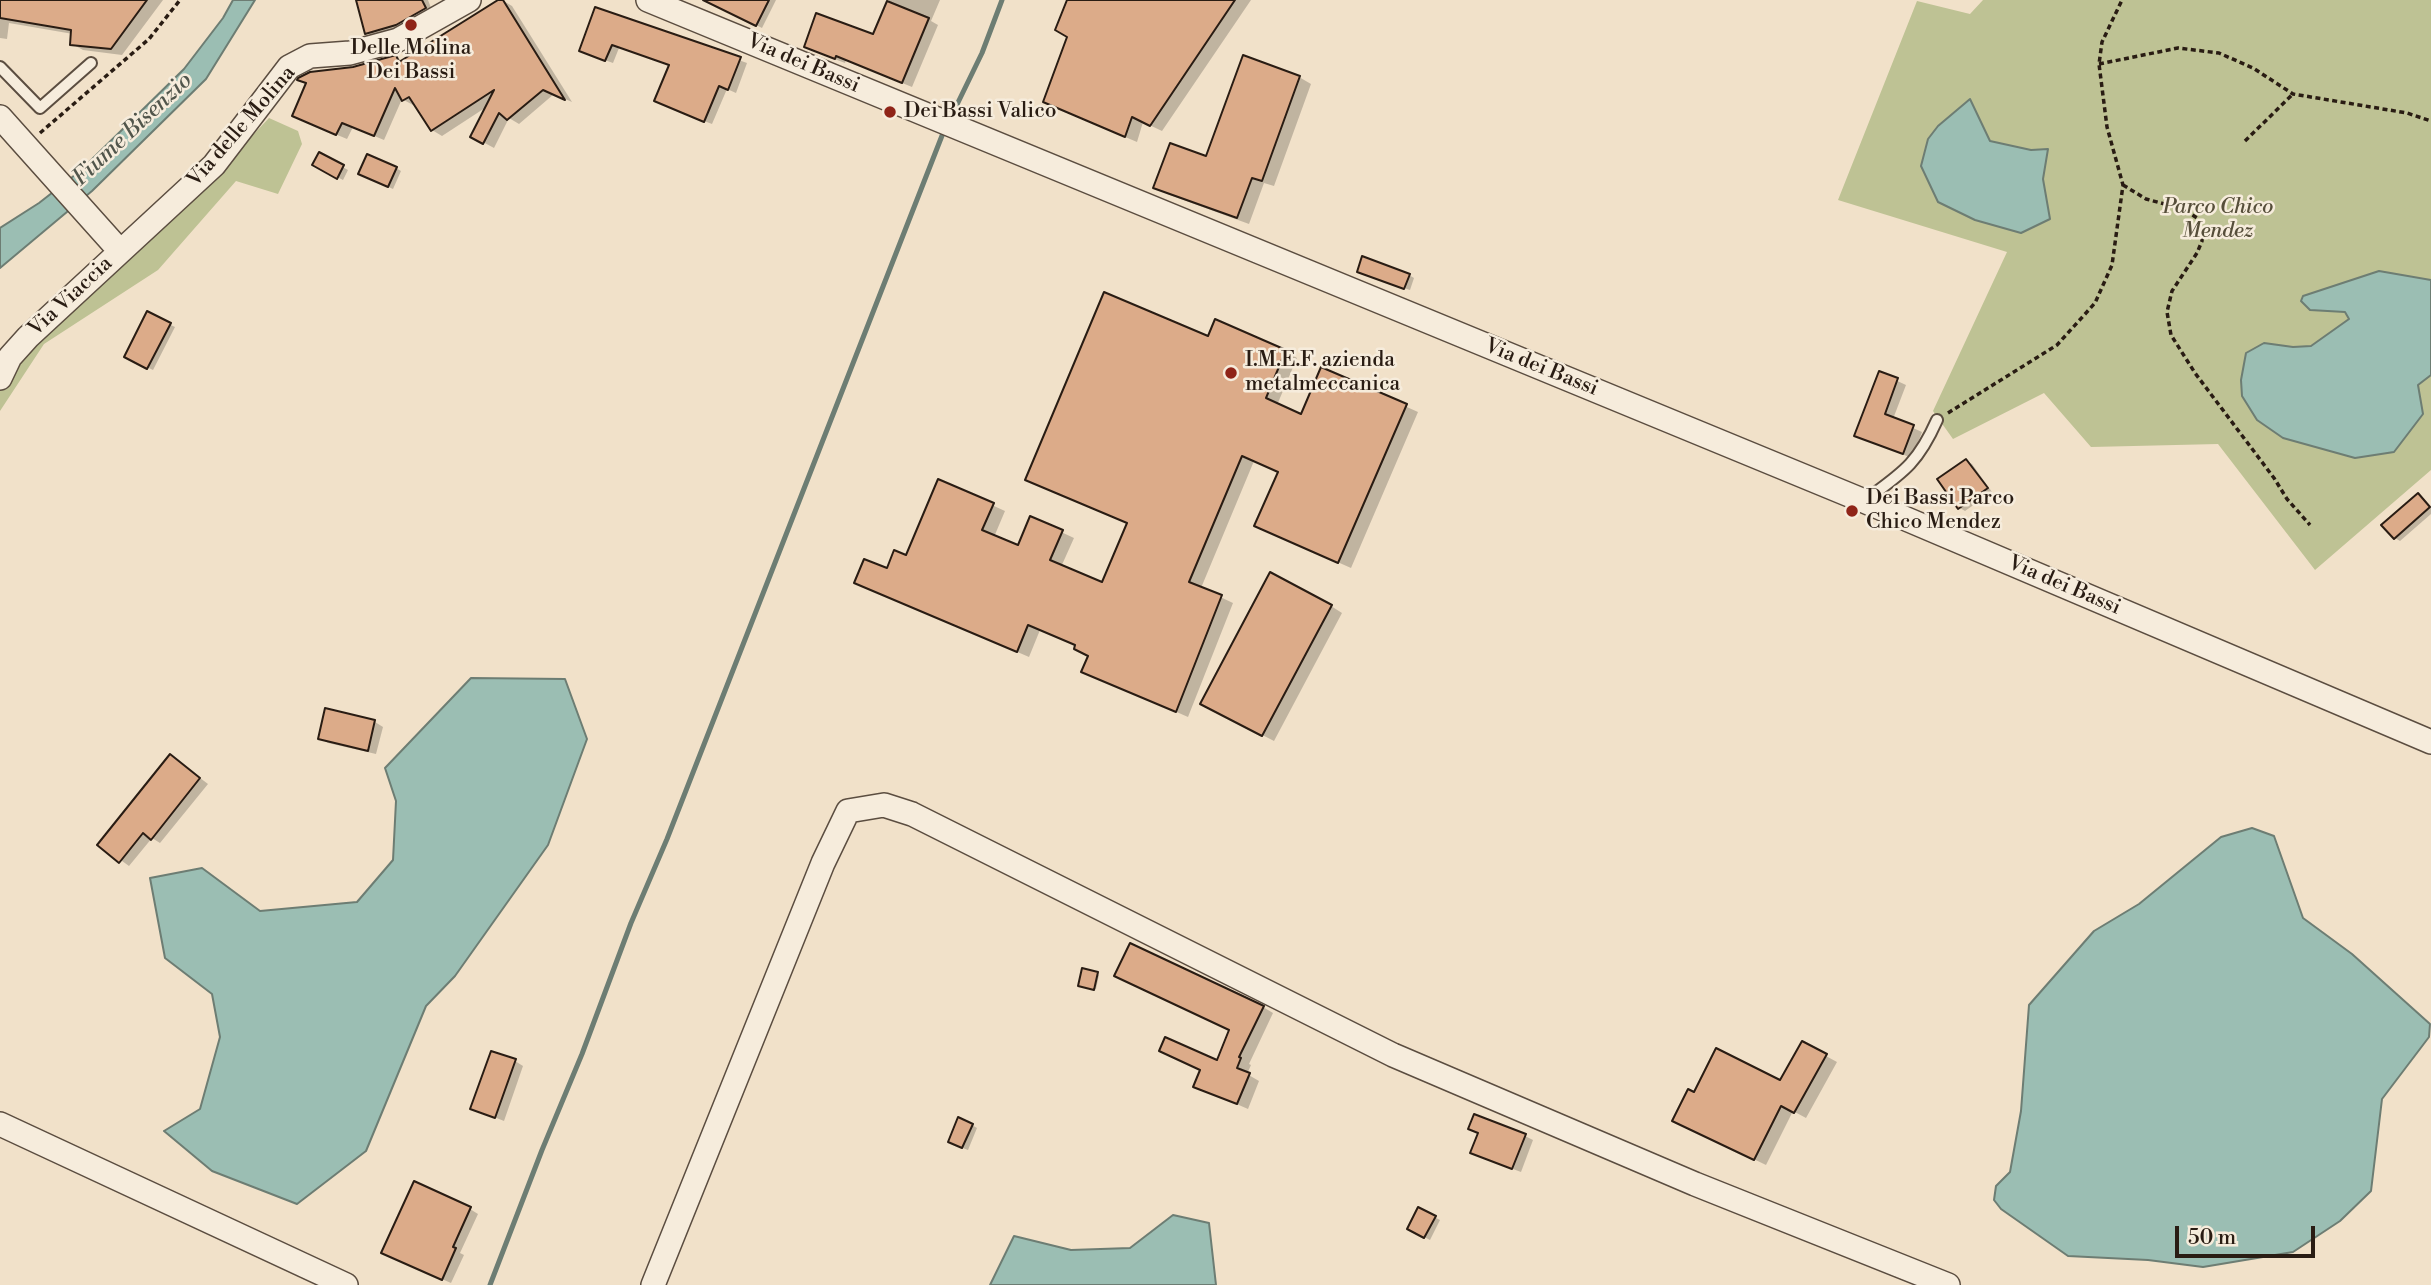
<!DOCTYPE html>
<html>
<head>
<meta charset="utf-8">
<style>
	body { margin:0 }
	#map { position:relative; width:2431px; height:1285px; overflow:hidden; background:#f1e1c9; font-family:"Libre Bodoni",serif }
	canvas { display:block }
	.scale { position:absolute; left:2175px; top:1226px; width:140px; height:32px; box-sizing:border-box; border:4px solid #291c13; border-top:0; padding-left:9px; font-size:21px; line-height:24px; white-space:nowrap; color:#291c13; -webkit-text-stroke:5px #f6ecdc; paint-order:stroke }
</style>
</head>
<body>
<div id="map">
<canvas width="2431" height="1285"></canvas>
<div class="scale">50 m</div>
</div>
<script>
const context = document.querySelector('canvas').getContext('2d');
context.lineJoin = 'round';
function fillPath(path, color) { context.fillStyle = color; context.fill(path, 'evenodd'); }
function strokePath(path, color, width, dash) { context.strokeStyle = color; context.lineWidth = width; context.lineCap = dash ? 'butt' : 'round'; context.setLineDash(dash || []); context.stroke(path); }
function label(font, color, halo, rows, align = 'center') {
  context.font = font + ' "Libre Bodoni",serif'; context.lineWidth = 5; context.setLineDash([]); context.textBaseline = 'middle'; context.strokeStyle = halo; context.fillStyle = color; for (const [text, x, y, turn = 0] of rows) {
    context.save(); context.translate(x, y); context.rotate((+turn || 0) * Math.PI / 180); context.textAlign = isNaN(turn) ? turn : align; if (halo) context.strokeText(text, 0, 0); context.fillText(text, 0, 0); context.restore();
  }
}
fillPath(new Path2D(`
	M1983,0H2431V470L2315,570L2218,444L2091,447L2044,393L1953,439L1933,411L2007,252L1838,200L1917,1L1970,14Z
	M269,118L298,131L302,144L278,194L236,181L158,270L44,344L0,411V390L19,359L185,207Z`), '#bec294');
const water = new Path2D(`
	M233,0H255L206,79L92,191L0,268V228L39,203L80,171L184,69L223,18Z
	M1970,99L1990,141L2031,150L2048,149L2043,179L2050,219L2021,233L1975,220L1938,202L1921,166L1928,139L1938,126Z
	M2379,271L2431,280V375L2418,385L2423,414L2394,452L2355,458L2283,438L2257,420L2242,396L2241,380L2246,353L2264,343L2293,347L2311,346L2349,319L2345,312L2310,310L2301,301L2303,296Z
	M471,678L565,679L587,739L548,845L455,976L426,1006L366,1151L297,1204L212,1171L164,1131L200,1109L220,1037L212,994L165,958L150,878L202,868L260,911L357,902L393,860L396,801L385,768Z
	M2252,828L2274,836L2303,918L2352,954L2430,1024L2429,1037L2382,1099L2371,1191L2340,1221L2293,1252L2203,1267L2148,1260L2068,1256L2001,1209L1994,1200L1996,1186L2010,1172L2021,1111L2029,1005L2094,931L2139,904L2221,837Z
	M1173,1215L1209,1223L1216,1285H990L1014,1236L1071,1250L1130,1248Z`);
fillPath(water, '#9bbeb3');
strokePath(water, '#6d7d73', 2);
fillPath(new Path2D(`
	M0,0H163L122,55L83,50L72,44L73,34L9,23L7,39L0,38Z
	M357,0H428L433,13L376,37L367,32Z
	M502,0L512,6L572,102L554,94L519,124L509,118L494,148L472,136L488,106L442,136L432,130L416,104L413,105L402,99L384,140L353,127L347,139L304,121L308,84L299,79L396,57L404,62Z
	M727,0H776L762,28L723,8Z
	M889,0H940L931,21L938,25L912,87L846,60L845,63L816,52L806,47L874,36Z
	M1069,0H1251L1162,131L1143,122L1137,142L1057,108L1070,36Z
	M596,9L747,63L736,93L727,89L712,124L663,105L671,65L619,48L613,63L588,54Z
	M1299,77L1311,84L1274,186L1264,183L1249,224L1167,194L1155,187L1207,158Z
	M319,154L348,170L343,180L314,165Z
	M396,168L401,171L393,189L366,177Z
	M1364,274L1409,275L1414,278L1410,290Z
	M148,314L175,327L153,370L126,357Z
	M1209,338L1285,351L1297,358L1277,405L1302,416L1322,369L1418,412L1351,568L1256,526L1279,472L1254,461L1201,588L1233,603L1188,717L1083,671L1090,656L1077,645L1040,630L1029,657L856,582L887,571L906,557L939,481L1005,511L994,537L1018,547L1031,518L1074,538L1061,567L1103,585L1129,524L1027,479Z
	M1880,373L1906,385L1893,419L1922,432L1912,458L1865,440Z
	M1966,461L1972,464L1992,492L1965,511L1960,508Z
	M2418,495L2431,507V514L2400,541L2395,538Z
	M1331,606L1342,613L1274,741L1214,710Z
	M326,710L375,722L383,727L376,754L328,743L320,738Z
	M171,756L208,784L160,843L152,838L129,866L100,845Z
	M1097,974L1099,975L1096,989L1082,986Z
	M1263,1007L1273,1013L1249,1064L1251,1065L1247,1074L1259,1081L1248,1109L1195,1086L1218,1062Z
	M1802,1043L1837,1062L1806,1118L1793,1111L1766,1165L1685,1126L1694,1095L1781,1083Z
	M515,1061L523,1066L504,1121L472,1108Z
	M972,1125L977,1128L968,1150L955,1145Z
	M1525,1136L1533,1140L1521,1172L1481,1157Z
	M470,1209L478,1214L460,1253L464,1255L451,1283L392,1257Z
	M1419,1209L1440,1220L1430,1240L1409,1229Z`), '#0003');
strokePath(new Path2D(`
	M950,119L982,53L1002,0
	M490,1285L542,1150L582,1054L631,923L667,839L945,128`), '#6d7d73', 5);
const building = new Path2D(`
	M0,0H147L111,49L70,45L71,30L0,18Z
	M356,0H422L426,8L396,25L365,34Z
	M498,0H503L565,100L543,90L507,120L499,113L483,144L470,137L494,90L431,131L409,97L402,101L395,88L374,136L342,123L336,135L292,116L306,83L297,80L298,78L310,72L353,67L396,55L399,62Z
	M703,0H769L756,26Z
	M1067,0H1235L1150,126L1132,117L1125,137L1043,102L1067,37L1055,30Z
	M887,1L929,18L902,83L836,56L835,59L804,47L816,13L873,34Z
	M595,7L741,57L728,90L719,86L704,122L654,101L669,65L612,45L605,61L579,51Z
	M1243,55L1300,76L1262,181L1252,178L1237,218L1153,188L1170,143L1206,156Z
	M319,152L344,165L337,179L312,165Z
	M367,154L397,167L388,187L358,174Z
	M1362,256L1410,274L1404,289L1357,272Z
	M1104,292L1208,336L1215,319L1286,350L1266,398L1301,414L1321,367L1407,404L1338,563L1254,526L1278,472L1242,456L1189,582L1222,595L1176,712L1081,672L1088,656L1074,649L1075,645L1028,625L1017,652L854,583L864,559L887,568L894,550L906,555L938,479L994,503L982,530L1018,545L1030,516L1063,530L1050,560L1102,582L1127,523L1025,480Z
	M147,311L171,323L147,369L124,357Z
	M1879,371L1898,378L1885,414L1914,425L1903,454L1854,436Z
	M1966,459L1988,488L1958,509L1937,479Z
	M2418,493L2430,507L2394,539L2381,525Z
	M1270,572L1332,605L1262,736L1200,704Z
	M325,708L375,720L368,751L318,739Z
	M170,754L200,778L151,840L143,833L119,863L97,845Z
	M1130,943L1264,1006L1239,1057L1241,1058L1237,1068L1250,1073L1237,1104L1193,1087L1200,1070L1159,1051L1165,1037L1217,1060L1229,1030L1114,976Z
	M1082,968L1098,972L1094,990L1078,986Z
	M1802,1041L1827,1054L1794,1113L1781,1106L1754,1160L1672,1121L1688,1089L1694,1092L1716,1048L1780,1080Z
	M491,1051L516,1059L495,1118L470,1109Z
	M1474,1114L1526,1134L1512,1169L1470,1153L1478,1133L1468,1129Z
	M958,1117L973,1124L962,1148L948,1142Z
	M414,1181L471,1207L453,1247L456,1248L442,1280L381,1253Z
	M1418,1207L1436,1216L1424,1238L1407,1229Z`);
fillPath(building, '#dcab89');
strokePath(building, '#291c13', 2);
const lane = new Path2D(`
	M0,67L40,108L91,63
	M1864,501C1902,473 1917,465 1937,420`);
const street = new Path2D(`
	M648,0L1864,501L2431,742
	M0,117L120,251
	M0,378L10,357L28,337L214,165L289,67L310,56L350,53L398,40L469,0
	M0,1124L346,1285
	M653,1285L823,863L848,811L884,805L912,814L1393,1055L1695,1184L1948,1285`);
strokePath(lane, '#5b4d40', 14);
strokePath(street, '#5b4d40', 26);
strokePath(new Path2D(`
	M2099,64L2178,48L2219,53L2253,68L2293,94L2407,113L2431,121
	M40,133L149,39L180,0
	M2245,141L2293,94
	M2123,185L2146,199L2183,209L2197,218L2202,230V241L2197,253L2172,291L2167,312L2171,335L2195,373L2274,478L2287,499L2310,525
	M1948,413L2057,345L2095,303L2112,265L2123,185L2107,127L2099,64L2102,42L2122,0`), '#291c13', 3.5, [5, 3.5]);
strokePath(lane, '#f6ecdc', 10);
strokePath(street, '#f6ecdc', 23);
for (const [x, y, r, color] of [
	[411,25,7,"#8f2418"],
	[890,112,7,"#8f2418"],
	[1231,373,7,"#8f2418"],
	[1852,511,7,"#8f2418"]
]) { const dot = new Path2D(); dot.arc(x, y, r, 0, 2 * Math.PI); context.fillStyle = color; context.fill(dot); strokePath(dot, '#f6ecdc', 2.5); }
label('21px', '#291c13', '#f6ecdc', [
	["Delle Molina",411,49,"center"],
	["Dei Bassi",411,73,"center"],
	["Dei Bassi Valico",904,112],
	["I.M.E.F. azienda",1245,361],
	["metalmeccanica",1245,385],
	["Dei Bassi Parco",1866,499],
	["Chico Mendez",1866,523]
], 'left');
label('21px', '#291c13', '#f6ecdc', [
	["Via dei Bassi",803,64,23],
	["Via delle Molina",242,127,-49],
	["Via Viaccia",71,297,-43],
	["Via dei Bassi",1541,368,22],
	["Via dei Bassi",2064,586,23]
]);
label('italic 21px', '#564e3a', '#f6ecdc', [
	["Parco Chico",2218,208],
	["Mendez",2218,232]
]);
label('italic 23px', '#51554b', '#f6ecdc', [
	["Fiume Bisenzio",133,130,-43]
]);
</script>
</body>
</html>
